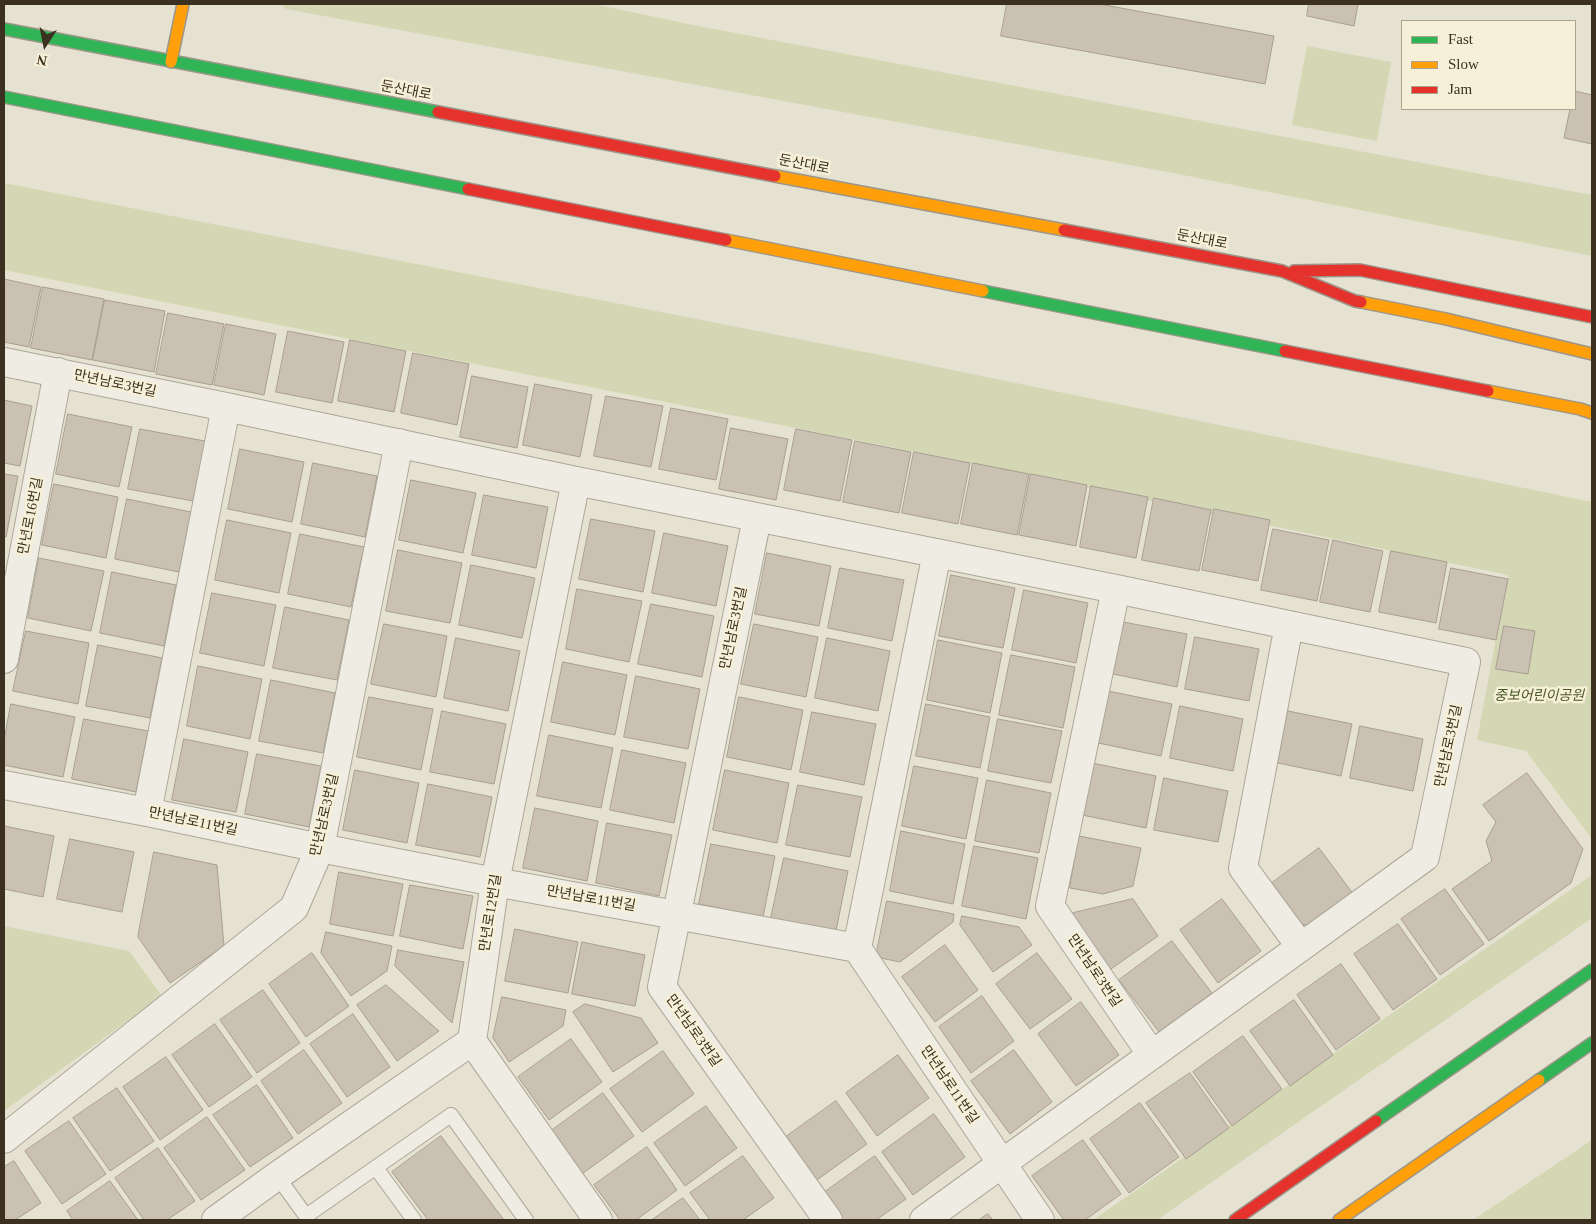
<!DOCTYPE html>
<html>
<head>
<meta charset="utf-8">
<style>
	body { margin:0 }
	#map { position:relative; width:1596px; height:1224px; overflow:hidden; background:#e6e2d1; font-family:"Times New Roman",serif }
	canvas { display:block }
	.frame { position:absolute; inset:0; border:5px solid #3c3020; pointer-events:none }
	.legend { position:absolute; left:1401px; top:20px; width:175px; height:90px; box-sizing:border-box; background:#f7f0d8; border:1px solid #aca38e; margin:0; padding:6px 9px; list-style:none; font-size:15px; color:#3c3020 }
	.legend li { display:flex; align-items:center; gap:10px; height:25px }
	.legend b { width:25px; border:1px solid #aca38e }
	.north { position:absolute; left:20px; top:20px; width:50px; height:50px; -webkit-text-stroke:4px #f7f0d8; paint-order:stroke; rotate:191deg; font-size:14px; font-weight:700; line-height:20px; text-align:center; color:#3c3020 }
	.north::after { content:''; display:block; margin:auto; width:18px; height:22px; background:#3c3020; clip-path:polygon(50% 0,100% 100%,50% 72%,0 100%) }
</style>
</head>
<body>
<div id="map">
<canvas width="1596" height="1224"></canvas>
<div class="frame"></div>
<ul class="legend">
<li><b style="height:6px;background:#30b455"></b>Fast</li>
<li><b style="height:6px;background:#ff9f0a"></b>Slow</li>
<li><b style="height:6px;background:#e5322d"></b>Jam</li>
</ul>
<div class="north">N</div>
</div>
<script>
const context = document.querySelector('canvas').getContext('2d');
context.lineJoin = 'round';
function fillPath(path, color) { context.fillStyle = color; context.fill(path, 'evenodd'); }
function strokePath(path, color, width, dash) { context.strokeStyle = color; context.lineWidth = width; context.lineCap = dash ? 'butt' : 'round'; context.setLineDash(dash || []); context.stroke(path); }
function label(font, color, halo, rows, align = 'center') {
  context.font = font + ' "Times New Roman","Noto Sans KR",serif'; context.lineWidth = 5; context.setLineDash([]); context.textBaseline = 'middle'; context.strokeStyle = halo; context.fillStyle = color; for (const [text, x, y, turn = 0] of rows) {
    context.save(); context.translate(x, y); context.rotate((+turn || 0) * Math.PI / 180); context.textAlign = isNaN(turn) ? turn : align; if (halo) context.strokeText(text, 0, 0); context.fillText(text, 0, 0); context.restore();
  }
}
fillPath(new Path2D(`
	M281,4H593L698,26L1592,195V256L1173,173L286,9Z
	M1307,46L1391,62L1377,141L1292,125Z
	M4,183L885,356L1592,502V839L1526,751L1477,740L1508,575L911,451L4,270Z
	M1592,875V918L1157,1220H1093Z
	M4,926L129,951L162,996L4,1111Z
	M1592,1140V1220H1473Z`), '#d3d7b4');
const building = new Path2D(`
	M1007,4H1099L1274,36L1265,84L1001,36Z
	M1309,4H1358L1354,26L1307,16Z
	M1575,91L1592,95V144L1564,138L1570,109H1575Z
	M4,279L41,287L29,347L4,342Z
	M43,287L104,299L92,360L31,348Z
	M105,300L165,311L154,372L93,360Z
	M168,313L224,324L212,385L156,374Z
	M226,324L276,334L264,395L214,385Z
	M288,331L344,342L332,403L276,392Z
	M350,340L406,351L394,412L338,401Z
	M413,353L469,364L457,425L401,413Z
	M472,376L528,387L517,448L460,437Z
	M535,384L592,395L580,457L523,445Z
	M606,396L663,406L651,467L594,456Z
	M4,400L32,406L20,466L4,463Z
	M671,408L728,419L716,480L659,469Z
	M68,414L132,427L119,487L56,474Z
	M731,428L788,439L776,500L719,489Z
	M140,429L205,441L193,501L128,489Z
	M796,429L852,440L840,501L784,490Z
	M855,441L911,452L899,513L843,502Z
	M240,449L304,462L292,522L228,509Z
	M914,452L970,463L958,524L902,513Z
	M313,463L377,476L365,537L301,524Z
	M973,463L1029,474L1017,535L961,524Z
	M4,474L18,476L6,537L4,536Z
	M1031,474L1087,485L1076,546L1019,535Z
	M411,480L476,493L463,553L399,540Z
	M54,484L118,497L106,558L42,545Z
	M1091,486L1148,497L1136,558L1080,547Z
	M484,495L548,507L536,568L472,555Z
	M1154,498L1211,510L1199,571L1142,560Z
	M127,499L191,512L179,572L115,559Z
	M1214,509L1270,520L1258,581L1202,570Z
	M591,519L655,531L643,592L579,579Z
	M227,520L291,533L279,593L215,580Z
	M1273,529L1329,540L1317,601L1261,590Z
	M664,533L728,546L716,606L652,593Z
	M300,534L364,547L351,607L288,594Z
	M1333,540L1383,551L1370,612L1320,602Z
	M398,550L462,563L450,623L386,611Z
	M1391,551L1447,562L1436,623L1379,612Z
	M767,553L831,566L819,626L755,614Z
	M39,558L104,571L91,631L28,618Z
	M471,565L535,578L522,638L459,625Z
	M840,568L904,580L892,641L828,628Z
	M1451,568L1508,579L1496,640L1439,629Z
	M112,572L176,585L164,646L100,633Z
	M951,575L1015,588L1003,648L939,636Z
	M577,589L642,601L629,662L566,649Z
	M1024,590L1088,603L1076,663L1012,650Z
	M212,593L276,605L264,666L200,653Z
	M651,604L714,616L702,677L638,664Z
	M285,607L349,620L337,680L273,668Z
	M1123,622L1187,634L1177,687L1113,674Z
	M384,624L447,636L436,697L371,684Z
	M754,624L818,637L806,697L741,684Z
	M1504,626L1535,631L1528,674L1496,669Z
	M26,631L89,643L78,704L13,691Z
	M1195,637L1259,649L1249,701L1185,689Z
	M456,638L520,651L508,711L444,698Z
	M827,638L890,651L878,711L815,698Z
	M938,640L1002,653L990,713L927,700Z
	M98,645L162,658L150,718L86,706Z
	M1011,655L1075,667L1063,728L999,715Z
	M563,662L627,675L615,735L551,722Z
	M198,666L262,679L250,739L187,726Z
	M636,676L700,689L688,749L624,737Z
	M271,680L335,693L323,753L259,741Z
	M1108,691L1172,704L1161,756L1098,743Z
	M369,697L433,709L421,770L357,757Z
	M739,697L803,710L791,770L727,757Z
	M11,704L75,717L63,777L4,765V741Z
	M926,704L990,717L980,768L916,756Z
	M1180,706L1243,719L1233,771L1170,758Z
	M442,711L506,724L494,784L430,772Z
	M1288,711L1352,724L1341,776L1278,763Z
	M812,712L876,724L864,785L800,772Z
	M84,719L148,731L136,792L72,779Z
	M998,719L1062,731L1051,783L988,771Z
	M1360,726L1423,739L1413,791L1350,778Z
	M549,735L613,748L601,808L537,796Z
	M184,739L248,752L236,812L172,800Z
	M622,750L686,763L674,823L610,810Z
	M257,754L321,766L309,827L245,814Z
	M1092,763L1156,776L1146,828L1082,815Z
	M914,766L978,778L966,839L902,826Z
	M355,770L419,783L407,843L343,830Z
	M725,770L789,783L777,843L713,830Z
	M1527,773L1583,849L1571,883L1489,941L1452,889L1492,861L1486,841L1496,822L1483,805Z
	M1164,778L1228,791L1218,842L1154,830Z
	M987,780L1051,793L1039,853L975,841Z
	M428,784L492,797L480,857L416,845Z
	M798,785L862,797L850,857L786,845Z
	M535,808L598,821L587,881L523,868Z
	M607,823L672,835L659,896L596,883Z
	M4,826L54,836L43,897L4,889Z
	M901,831L965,844L953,904L890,891Z
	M1079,836L1141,848L1133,886L1103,894L1070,888Z
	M70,839L134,852L122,912L57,899Z
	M711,844L775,856L763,917L699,904Z
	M974,846L1038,858L1026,919L962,906Z
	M1319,848L1354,895L1313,925L1296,924L1268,886Z
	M154,852L217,865L224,946L170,983L138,937Z
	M784,858L848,871L836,931L771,918Z
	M339,872L403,884L393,936L330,924Z
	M410,885L473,896L463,949L400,936Z
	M1445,889L1484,944L1440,975L1401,919Z
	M1133,899L1158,936L1108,971L1069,914Z
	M1222,899L1261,951L1218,983L1180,930Z
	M887,901L954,914L953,922L900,962L876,957Z
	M962,916L1019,927L1032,945L993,972L960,925Z
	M1398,924L1437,979L1393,1010L1354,954Z
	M515,929L578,942L568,993L505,981Z
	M326,932L392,946L387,971L351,996L321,953Z
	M1172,941L1212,993L1159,1032L1119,980Z
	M582,942L645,955L635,1006L572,994Z
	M945,945L978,990L935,1022L902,977Z
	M398,950L464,962L452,1023L395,966Z
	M312,953L349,1006L306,1037L269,984Z
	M1037,953L1072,999L1030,1029L996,984Z
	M1341,964L1380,1019L1336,1050L1297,995Z
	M386,985L439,1031L397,1061L357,1005Z
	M263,990L300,1043L257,1073L220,1020Z
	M982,996L1014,1041L971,1073L939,1027Z
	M502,997L566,1010L563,1026L509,1062L493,1038Z
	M1294,1000L1333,1055L1290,1086L1250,1031Z
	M1081,1002L1119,1055L1076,1086L1038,1034Z
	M585,1004L641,1018L658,1043L613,1072L573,1012Z
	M353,1014L390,1067L347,1097L310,1044Z
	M215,1024L252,1077L209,1107L172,1055Z
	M1243,1036L1282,1089L1232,1126L1193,1072Z
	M571,1039L602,1082L549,1120L518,1077Z
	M304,1050L342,1103L298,1134L261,1081Z
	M1014,1050L1052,1102L1010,1134L971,1081Z
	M663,1051L694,1094L642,1132L610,1089Z
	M898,1055L929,1098L877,1136L846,1093Z
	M166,1057L203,1110L160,1140L123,1087Z
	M1190,1073L1229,1128L1186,1159L1146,1103Z
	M257,1085L293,1138L250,1167L213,1115Z
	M117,1088L154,1141L110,1171L73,1118Z
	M603,1093L634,1136L582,1174L551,1131Z
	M836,1101L867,1144L814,1182L783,1139Z
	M1140,1103L1179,1157L1129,1193L1090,1139Z
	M706,1106L737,1148L685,1186L654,1143Z
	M934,1114L965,1157L913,1195L882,1152Z
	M207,1117L245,1170L201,1200L164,1148Z
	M69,1121L106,1174L62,1204L25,1151Z
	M441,1136L504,1220H428L392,1172Z
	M1083,1140L1121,1194L1085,1220H1064L1032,1176Z
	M647,1147L677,1190L636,1220H620L594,1185Z
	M158,1148L195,1201L167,1220H144L115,1178Z
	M743,1156L774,1198L743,1220H710L690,1193Z
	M875,1156L906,1199L876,1220H841L822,1194Z
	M14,1161L41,1203L15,1220H4V1167Z
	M110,1181L138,1220H73L67,1211Z
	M683,1198L700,1220H652Z
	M988,1214L993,1220H979Z`);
fillPath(building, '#cac1b2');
strokePath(building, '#a79e90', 1);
const lane = new Path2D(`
	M376,1168L414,1220
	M277,1176L306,1216L451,1115L526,1220`);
const street = new Path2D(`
	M4,362L226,407L576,481L1116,589L1466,662L1425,857L924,1220
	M757,518L662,987L828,1220
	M1116,589L1050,906L1152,1055
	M1289,625L1243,868L1301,947
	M4,659L58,372
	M4,785L147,812L320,848L495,882L857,948L1040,1220
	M147,812L226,407
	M857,948L937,553
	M472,1041L598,1220
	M4,1139L294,908L320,848L399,443
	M216,1220L277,1176L472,1041L495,882L576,481`);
const fast = new Path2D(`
	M4,29L438,112
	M4,97L468,189
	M983,291L1285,351
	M1539,1080L1592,1043
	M1376,1121L1592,970`);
const slow = new Path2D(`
	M171,62L183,4
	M775,176L1064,230
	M726,240L983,291
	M1361,302L1446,319L1592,354
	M1488,391L1580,409L1592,413
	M1339,1220L1539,1080`);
const jam = new Path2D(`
	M438,112L775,176
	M468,189L726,240
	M1064,230L1282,271L1355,301L1361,302
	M1294,271L1360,270L1592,317
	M1285,351L1488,391
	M1235,1220L1376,1121`);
strokePath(lane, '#aca799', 16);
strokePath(street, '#aca799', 30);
strokePath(fast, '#9c968a', 14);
strokePath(slow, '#9c968a', 14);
strokePath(jam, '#9c968a', 14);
strokePath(lane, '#eeece3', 14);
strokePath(street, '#eeece3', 28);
strokePath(fast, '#30b455', 11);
strokePath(slow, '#ff9f0a', 11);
strokePath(jam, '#e5322d', 11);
label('14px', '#3c3020', '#f7f0d8', [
	["둔산대로",406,91,11],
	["둔산대로",804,165,11],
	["둔산대로",1202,240,11],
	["만년남로3번길",115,384,12],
	["만년로16번길",31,516,-79],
	["만년남로3번길",734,628,-78],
	["만년남로3번길",1449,746,-78],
	["만년남로3번길",325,815,-77],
	["만년남로11번길",193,822,12],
	["만년남로11번길",591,899,10],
	["만년로12번길",491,913,-81],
	["만년남로3번길",1094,971,56],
	["만년남로3번길",693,1031,55],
	["만년남로11번길",949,1085,56]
]);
label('italic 14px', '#485927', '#f7f0d8', [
	["중보어린이공원",1539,696]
]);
</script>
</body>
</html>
